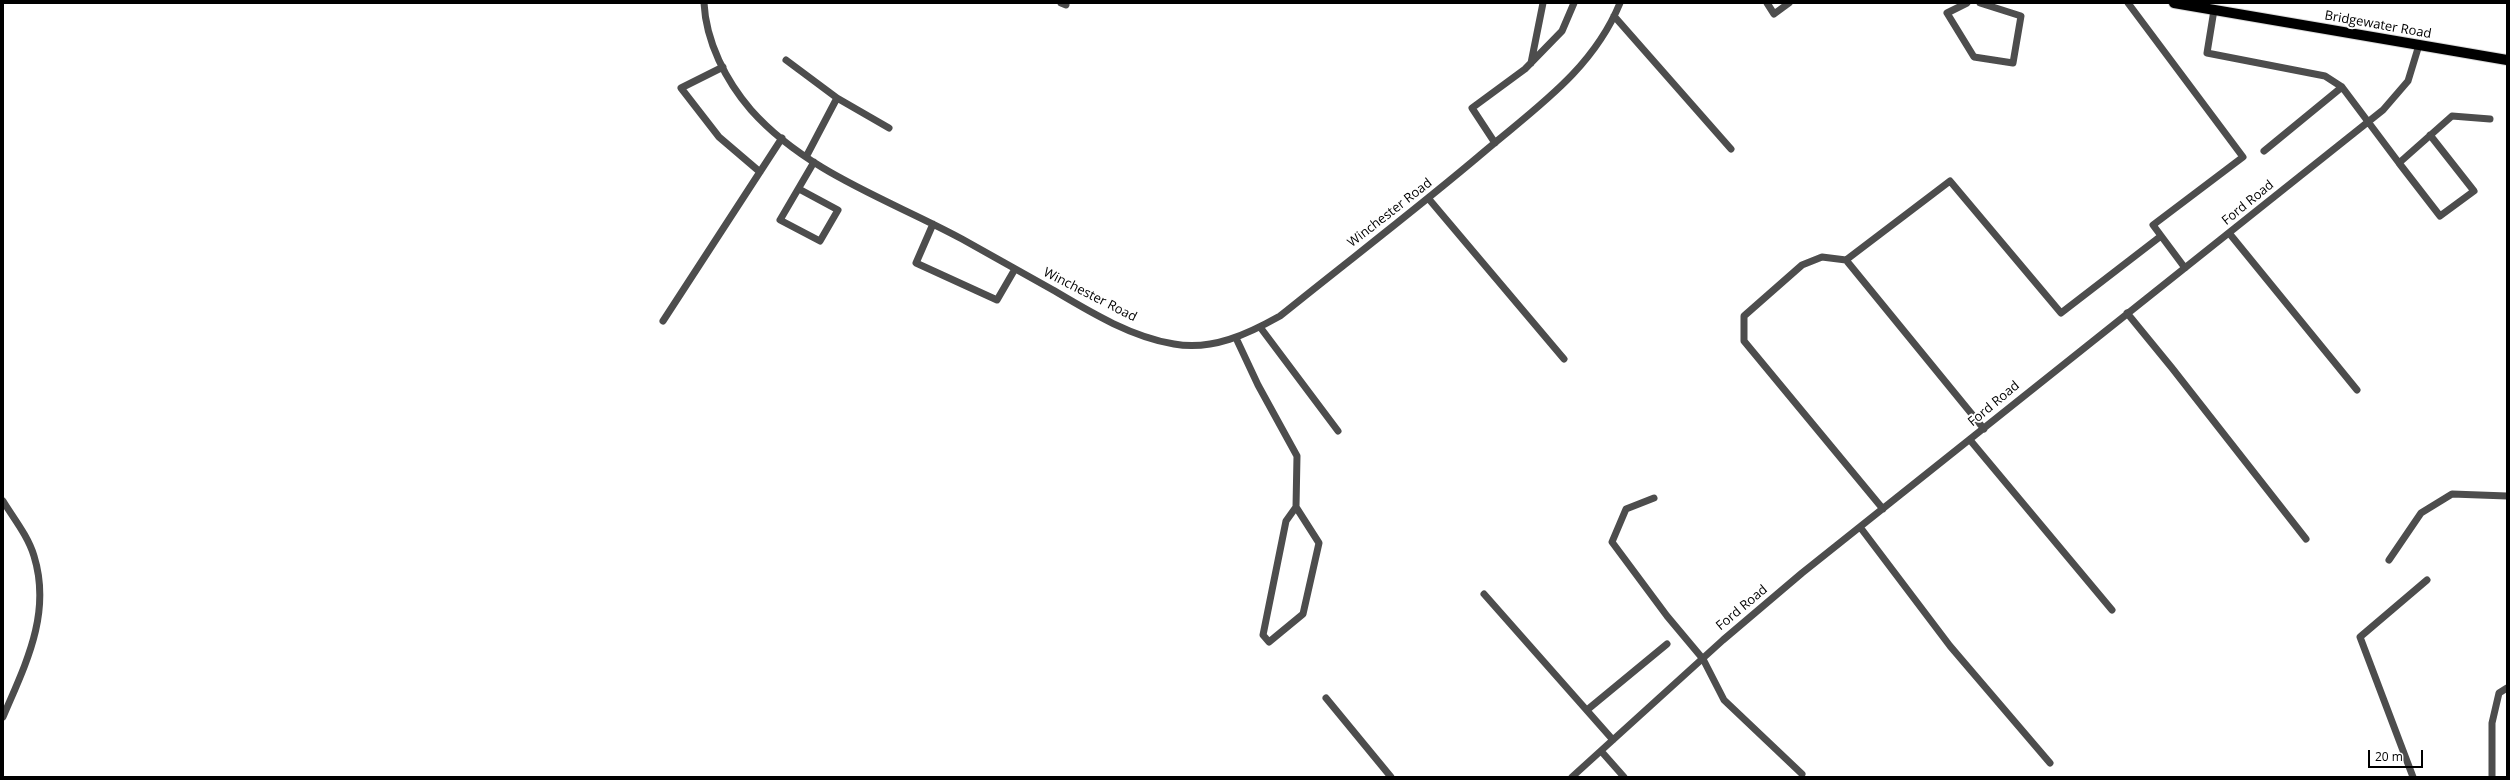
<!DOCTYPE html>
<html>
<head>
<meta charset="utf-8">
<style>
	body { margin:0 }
	#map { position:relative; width:2510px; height:780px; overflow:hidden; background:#fff; font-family:"Open Sans",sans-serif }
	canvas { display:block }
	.frame { position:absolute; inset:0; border:4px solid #000; pointer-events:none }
	.scale { position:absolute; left:2368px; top:750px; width:55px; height:18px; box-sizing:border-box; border:2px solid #000; border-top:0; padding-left:5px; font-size:12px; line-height:14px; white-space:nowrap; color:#000; -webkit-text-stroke:3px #fff; paint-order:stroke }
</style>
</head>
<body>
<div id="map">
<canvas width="2510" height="780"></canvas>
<div class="frame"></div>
<div class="scale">20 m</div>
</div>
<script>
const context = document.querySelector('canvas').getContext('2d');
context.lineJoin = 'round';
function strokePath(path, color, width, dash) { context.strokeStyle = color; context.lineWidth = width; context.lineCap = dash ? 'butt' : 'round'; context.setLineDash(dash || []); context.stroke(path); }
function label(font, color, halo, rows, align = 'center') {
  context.font = font + ' "Open Sans",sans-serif'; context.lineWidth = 4; context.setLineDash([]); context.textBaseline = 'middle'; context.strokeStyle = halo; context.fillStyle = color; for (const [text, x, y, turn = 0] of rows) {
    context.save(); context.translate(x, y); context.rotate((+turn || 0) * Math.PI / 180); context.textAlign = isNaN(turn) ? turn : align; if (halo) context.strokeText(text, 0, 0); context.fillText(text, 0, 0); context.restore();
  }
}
const major = new Path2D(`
	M2174,3L2507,60`);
strokePath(major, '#dbdbdb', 12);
strokePath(new Path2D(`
	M704,3C706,42 726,81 751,110C807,173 890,200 962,239C992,256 1023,273 1053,290C1090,312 1131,337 1174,344C1212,351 1248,334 1280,316C1348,261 1418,208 1485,151C1537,107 1593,69 1620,3
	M1061,3L1066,5
	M1767,3L1774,14L1789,3
	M1967,3L1947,13L1974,57L2013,63L2021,16L1980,3
	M2128,3L2243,157L2153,225L2185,268
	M2214,10L2207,53L2325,76L2342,87L2399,163L2452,116L2490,119
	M1614,16L1731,149
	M786,60L837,98
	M1531,63L1543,3
	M723,67L681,88L719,137L760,172
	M1495,143L1472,108L1525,69L1562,31L1574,3
	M2264,151L2342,87
	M806,157L837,98L889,128
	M2399,163L2440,216L2474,191L2430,135
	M799,189L838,210L820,241L780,220L814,162
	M1428,198L1564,359
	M933,224L916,263L997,300L1015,269
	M2229,233L2357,390
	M1846,260L1822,257L1802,265L1744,316V341L1883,509
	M2127,313L2172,368L2306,539
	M663,321L782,138
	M1260,327L1338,431
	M1236,338L1258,385L1297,456L1296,507L1286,521L1263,635L1269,642L1303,614L1319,543L1296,507
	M1984,429L1846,260L1950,181L2061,313L2161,236
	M1970,440L2112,610
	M1654,498L1626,509L1612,542L1667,616L1703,659L1724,700L1802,774
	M3,501C14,519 28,536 34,556C52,614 25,665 3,717
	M1860,527L1950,646L2050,763
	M2389,560L2421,513L2452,494L2507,496
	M1484,594L1613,740
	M1326,698L1391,777
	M1587,710L1667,644
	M1601,751L1624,777
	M1572,777L1723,640L1802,573L2383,110L2408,81L2419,45
	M2413,777L2360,637L2427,580
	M2492,777V723L2499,693L2507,688`), '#4d4d4d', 7);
strokePath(major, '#000', 10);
label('13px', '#000', '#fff', [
	["Bridgewater Road",2378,25,10],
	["Ford Road",2248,203,-39],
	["Winchester Road",1390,213,-38],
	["Winchester Road",1090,295,27],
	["Ford Road",1994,404,-40],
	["Ford Road",1742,608,-40]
]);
</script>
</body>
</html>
